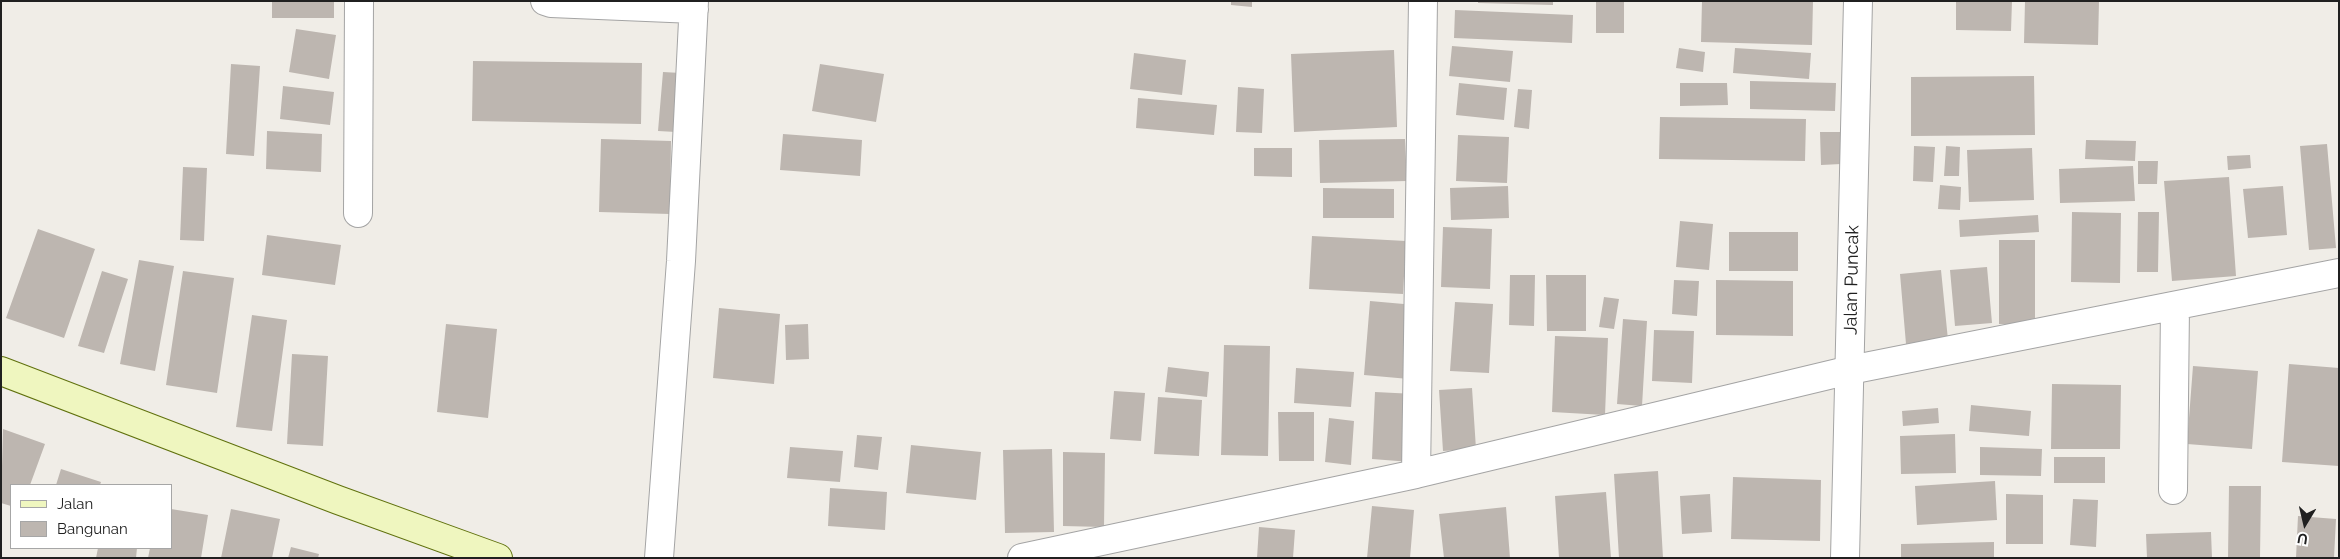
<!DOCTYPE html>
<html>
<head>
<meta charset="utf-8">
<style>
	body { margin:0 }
	#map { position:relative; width:2340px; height:559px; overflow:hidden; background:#f0ede7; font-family:Raleway,sans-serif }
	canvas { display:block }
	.frame { position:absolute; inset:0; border:2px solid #202020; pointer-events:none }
	.legend { position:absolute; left:10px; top:484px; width:162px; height:65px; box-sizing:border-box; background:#fff; border:1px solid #a6a6a6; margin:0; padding:6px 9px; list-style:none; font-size:15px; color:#202020 }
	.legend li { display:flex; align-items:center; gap:10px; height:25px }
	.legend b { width:25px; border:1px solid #a6a6a6 }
	.north { position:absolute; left:2280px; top:499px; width:50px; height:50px; -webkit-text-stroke:4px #fff; paint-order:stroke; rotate:189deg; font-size:14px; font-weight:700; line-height:20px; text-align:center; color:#202020 }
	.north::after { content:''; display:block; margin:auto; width:18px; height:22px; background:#202020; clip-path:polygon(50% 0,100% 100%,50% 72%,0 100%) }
</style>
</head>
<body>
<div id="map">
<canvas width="2340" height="559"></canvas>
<div class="frame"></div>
<ul class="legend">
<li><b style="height:6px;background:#eff6bf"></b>Jalan</li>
<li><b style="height:14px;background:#bdb6b0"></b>Bangunan</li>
</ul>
<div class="north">U</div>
</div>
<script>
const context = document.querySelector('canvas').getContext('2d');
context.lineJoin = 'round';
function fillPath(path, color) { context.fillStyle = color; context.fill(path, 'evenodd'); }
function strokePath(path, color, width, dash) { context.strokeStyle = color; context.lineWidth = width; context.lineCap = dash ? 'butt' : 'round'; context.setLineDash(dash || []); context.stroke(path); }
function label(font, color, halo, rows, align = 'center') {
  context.font = font + ' Raleway,sans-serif'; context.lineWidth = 5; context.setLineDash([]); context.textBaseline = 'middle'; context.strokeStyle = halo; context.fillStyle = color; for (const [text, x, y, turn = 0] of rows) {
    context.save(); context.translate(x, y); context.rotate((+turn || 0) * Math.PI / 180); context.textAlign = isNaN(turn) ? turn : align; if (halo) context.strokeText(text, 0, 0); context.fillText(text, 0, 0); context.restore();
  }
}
fillPath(new Path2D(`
	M272,1H334V18H272Z
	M1231,1H1252V7L1231,5Z
	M1478,1H1553V5L1478,3Z
	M1596,1H1624V33H1596Z
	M1702,1H1813L1812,45L1701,42Z
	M1956,1H2012L2011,31L1956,30Z
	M2025,1H2099L2098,45L2024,43Z
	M1455,10L1573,15L1572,43L1454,38Z
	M296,29L336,35L329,79L289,72Z
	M1452,46L1513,51L1510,82L1449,76Z
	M1679,48L1705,52L1703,72L1676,68Z
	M1735,48L1811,53L1809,79L1733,73Z
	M1394,50L1397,127L1294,132L1291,54Z
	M1134,53L1186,60L1182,95L1130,89Z
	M473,61L642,63L641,124L472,121Z
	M231,64L260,66L254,156L226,154Z
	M820,64L884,74L876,122L812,111Z
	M663,72L681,73L676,132L658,131Z
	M2034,76L2035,135L1911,136V77Z
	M1750,81L1836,83L1835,111L1750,109Z
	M1459,83L1507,88L1504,120L1456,115Z
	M1680,83H1727L1728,105L1680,106Z
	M283,86L334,92L330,125L280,119Z
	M1238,87L1264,89L1262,133L1236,132Z
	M1518,89L1532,90L1529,129L1514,127Z
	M1138,98L1217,105L1214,135L1136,128Z
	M1660,117L1806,119L1805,161L1659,159Z
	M267,131L322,134L321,172L266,169Z
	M1820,132H1840L1841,164L1821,165Z
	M783,134L862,140L860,176L780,170Z
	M1458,135L1509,137L1507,183L1456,181Z
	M601,139L671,141L670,214L599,212Z
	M1405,139L1407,181L1320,183L1319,140Z
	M2086,140L2136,141L2135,161L2085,159Z
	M2327,144L2336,248L2309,250L2300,146Z
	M1914,146L1935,147L1933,182L1913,181Z
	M1946,146L1960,147L1959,176H1944Z
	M1254,148H1292V177L1254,176Z
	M2032,148L2034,200L1969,202L1967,150Z
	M2250,155L2251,168L2228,170L2227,156Z
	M2138,161H2158L2157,184H2138Z
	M2133,166L2135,201L2060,203L2059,169Z
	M183,167L207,168L204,241L180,240Z
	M2229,177L2236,276L2172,281L2164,181Z
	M1940,185L1961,187L1960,210L1938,209Z
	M1508,186L1509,218L1451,220L1450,188Z
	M2283,186L2287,235L2248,238L2243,189Z
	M1323,188L1394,189V218H1323Z
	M2072,212L2121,213L2120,283L2071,282Z
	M2138,212H2159L2158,272H2137Z
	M2038,215L2039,232L1960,237L1959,220Z
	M1680,221L1713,224L1709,270L1676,267Z
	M1443,227L1492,229L1490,289L1441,287Z
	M38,229L95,249L64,338L6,318Z
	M1729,232H1798V271H1729Z
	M267,235L341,245L335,285L262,275Z
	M1312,236L1406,241L1403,294L1309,289Z
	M1999,240H2035V324H1999Z
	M139,260L174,266L155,371L120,364Z
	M1987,267L1992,323L1955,326L1950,270Z
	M1941,270L1948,340L1906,344L1900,274Z
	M102,271L128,279L104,353L78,346Z
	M183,271L234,278L217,393L166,385Z
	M1510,275H1535L1534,326L1509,325Z
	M1546,275H1586V331H1547Z
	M1674,280L1699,281L1697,316L1672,314Z
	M1716,280L1793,281V336L1716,335Z
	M1604,297L1619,299L1614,329L1599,327Z
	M1370,301L1415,305L1409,379L1364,375Z
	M1455,302L1493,304L1489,373L1450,371Z
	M719,308L780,314L774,384L713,378Z
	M252,315L287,320L272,431L236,427Z
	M1623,319L1647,321L1642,406L1617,404Z
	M446,324L497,329L488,418L437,412Z
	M808,324L809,359L786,360L785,325Z
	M1654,330L1694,331L1692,383L1652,381Z
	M1555,336L1608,338L1605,415L1552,412Z
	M1224,345L1270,346L1268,456L1221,455Z
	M292,354L328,356L323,446L287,444Z
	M2289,364L2339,368V466L2282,462Z
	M2193,366L2258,371L2252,449L2187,444Z
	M1168,367L1209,372L1207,397L1165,392Z
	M1296,368L1354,372L1351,407L1294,403Z
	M2052,384L2121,385L2120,449H2051Z
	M1472,388L1476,449L1443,451L1439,390Z
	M1114,391L1145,393L1141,441L1110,439Z
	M1375,392L1415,394L1411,462L1372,459Z
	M1158,397L1202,400L1199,456L1154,454Z
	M1971,405L2031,411L2029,436L1969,431Z
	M1938,408L1939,423L1903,426L1902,411Z
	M1278,412H1314V461H1279Z
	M1329,418L1354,421L1351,465L1325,462Z
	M3,429L45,444L30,485H11V506L1,503Z
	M1955,434L1956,473L1901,474L1900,436Z
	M857,435L882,437L878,470L854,467Z
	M911,445L981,452L976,500L906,493Z
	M790,447L843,451L840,482L787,478Z
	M1980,447L2042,449L2041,476L1980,475Z
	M1052,449L1054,532L1005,533L1003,450Z
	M1063,452L1105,453L1104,527L1063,526Z
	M2054,457H2105V483H2054Z
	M61,469L101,482L100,485H56Z
	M1658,471L1663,558H1619L1614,474Z
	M1733,477L1821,480L1820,541L1731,539Z
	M1995,481L1997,520L1917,525L1915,486Z
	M2229,486H2261L2260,558H2228Z
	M830,488L887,492L885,530L828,526Z
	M1606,492L1611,558H1559L1555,496Z
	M1710,494L1712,532L1682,534L1680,496Z
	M2006,494L2043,495V544H2006Z
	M2073,499L2098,500L2096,547L2070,545Z
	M1372,506L1414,510L1410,558H1367Z
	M1506,507L1510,558H1444L1439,514Z
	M171,509L208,515L201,558H148L150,548H171Z
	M231,509L280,519L272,558H221Z
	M2298,516L2336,519L2334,558H2296Z
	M1259,527L1295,530L1293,558H1257Z
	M2211,532L2212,558H2147L2146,534Z
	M1994,542V558H1901V544Z
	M291,547L319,554L318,558H288Z
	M98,548H137L136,558H96Z`), '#bdb6b0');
const minor = new Path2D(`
	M545,1L551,3L694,9
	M358,213L359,1
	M1416,474L1423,1
	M2173,490L2175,306
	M659,558L681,261L694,1
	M1022,558L1416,474L1850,370L2339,273`);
const tertiary = new Path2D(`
	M1845,558L1858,1`);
const secondary = new Path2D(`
	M1,371L338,500L498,558`);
strokePath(minor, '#a4a4a4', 30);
strokePath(tertiary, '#a4a4a4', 30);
strokePath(secondary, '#60710d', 30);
strokePath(minor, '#fff', 28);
strokePath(tertiary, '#fff', 28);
strokePath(secondary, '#eff6bf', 28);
label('18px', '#202020', '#fff', [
	["Jalan Puncak",1852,280,-89]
]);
</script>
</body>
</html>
